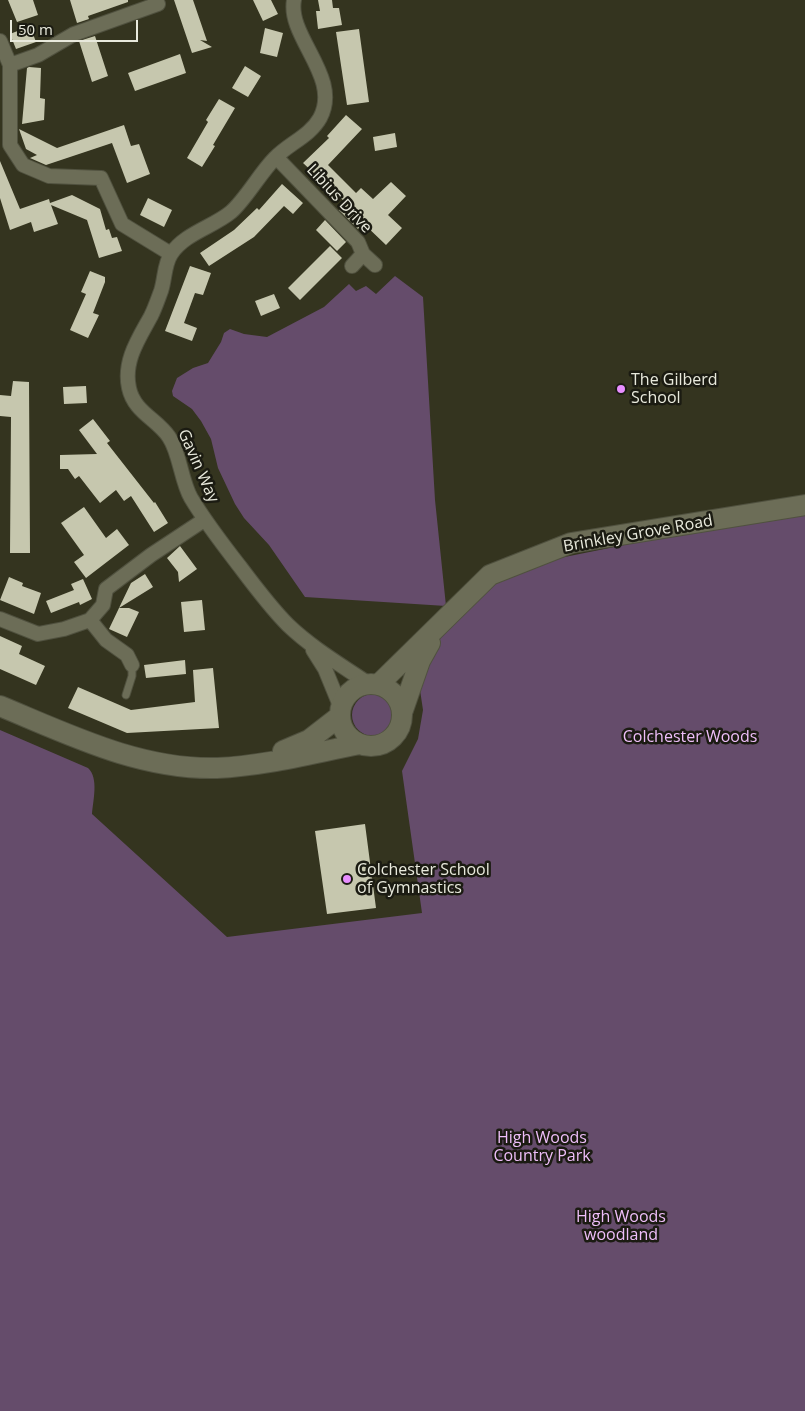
<!DOCTYPE html>
<html>
<head>
<meta charset="utf-8">
<style>
	body { margin:0 }
	#map { position:relative; width:805px; height:1411px; overflow:hidden; background:#34341f; font-family:"Open Sans",sans-serif }
	canvas { display:block }
	.scale { position:absolute; left:10px; top:20px; width:128px; height:22px; box-sizing:border-box; border:2px solid #e8e9dc; border-top:0; padding-left:6px; font-size:15px; line-height:18px; white-space:nowrap; color:#e8e9dc; -webkit-text-stroke:4px #1b1b12; paint-order:stroke }
</style>
</head>
<body>
<div id="map">
<canvas width="805" height="1411"></canvas>
<div class="scale">50 m</div>
</div>
<script>
const context = document.querySelector('canvas').getContext('2d');
context.lineJoin = 'round';
function fillPath(path, color) { context.fillStyle = color; context.fill(path, 'evenodd'); }
function strokePath(path, color, width, dash) { context.strokeStyle = color; context.lineWidth = width; context.lineCap = dash ? 'butt' : 'round'; context.setLineDash(dash || []); context.stroke(path); }
function label(font, color, halo, rows, align = 'center') {
  context.font = font + ' "Open Sans",sans-serif'; context.lineWidth = 5; context.setLineDash([]); context.textBaseline = 'middle'; context.strokeStyle = halo; context.fillStyle = color; for (const [text, x, y, turn = 0] of rows) {
    context.save(); context.translate(x, y); context.rotate((+turn || 0) * Math.PI / 180); context.textAlign = isNaN(turn) ? turn : align; if (halo) context.strokeText(text, 0, 0); context.fillText(text, 0, 0); context.restore();
  }
}
fillPath(new Path2D(`
	M395,276L423,297L435,500L446,606L305,597L269,545L244,518L235,504L218,468L211,439L201,421L192,409L173,396L172,391L177,378L193,368L208,363L221,342L224,333L230,329L244,334L267,337L324,307L349,284L356,291L366,286L376,294Z
	M805,514V1411H0V730L88,768C99,778 93,801 92,814L227,937L422,913L402,771L418,739L423,710L420,690L438,639L498,579L525,565L644,541Z
	M352 715a21 21 0 1 1 42 0a21 21 0 1 1-42 0Z`), '#654c6b');
fillPath(new Path2D(`
	M8,0H33L38,15L17,22Z
	M70,0H128V2L88,16L89,19L77,23Z
	M174,0H193L207,41L200,40L212,47L192,53Z
	M253,0H271L278,14L263,21Z
	M318,0H332L333,8H339L342,25L318,29L316,11H320Z
	M30,26L36,42L16,49L10,34Z
	M265,28L283,33L277,57L260,53Z
	M359,29L369,102L347,105L336,32Z
	M95,36L108,76L92,82L79,41Z
	M180,54L186,73L135,91L128,73Z
	M245,66L261,76L248,97L232,88Z
	M29,67L41,68L40,98L45,99L44,120L22,124L27,68Z
	M219,99L235,108L213,145L215,146L202,167L187,158L208,122L206,120Z
	M346,115L362,129L328,165L356,193L361,188L373,199L391,182L406,196L388,215L402,228L386,245L363,223L358,229L339,210L346,203L303,163L329,138L327,136Z
	M124,125L131,146L139,144L150,174L127,183L112,143L46,165L30,158L37,155L26,149L19,129L57,148Z
	M395,133L397,147L375,151L373,137Z
	M0,161L20,209L49,199L50,203L72,195L100,209L106,230L109,229L112,238L117,237L122,251L99,258L87,220L51,205L58,224L34,232L31,222L10,230L0,198Z
	M282,184L303,203L293,214L284,206L254,237L209,266L200,253L234,230L257,208L259,210Z
	M148,198L172,210L164,227L140,215Z
	M325,220L346,242L337,251L316,230Z
	M330,246L342,258L300,300L288,288Z
	M190,266L211,273L203,295L195,293L184,323L197,328L192,341L165,331Z
	M90,271L105,277V282L93,313L99,315L88,338L70,330L86,294L81,292Z
	M274,294L280,308L261,316L255,301Z
	M13,381L29,382L30,553H10L11,417L0,416V395L11,396Z
	M86,386L87,403L64,404L63,387Z
	M93,419L110,441L107,443L154,503L155,502L168,523L154,532L131,496L124,501L116,490L100,503L79,476L75,479L68,469H60V455L97,454L79,430Z
	M84,507L106,538L117,529L129,545L86,578L74,562L84,555L61,523Z
	M180,546L197,569L179,582L178,572L167,558Z
	M145,574L153,587L119,608L131,583Z
	M9,577L23,583L22,586L41,593L34,614L0,600Z
	M83,579L92,599L80,605L79,602L51,613L46,601L74,590L71,584Z
	M202,600L205,630L184,632L181,602Z
	M119,608H129L139,612L127,637L109,629Z
	M0,636L22,646L19,654L45,666L36,685L0,669Z
	M185,660L186,674L146,678L144,665Z
	M213,668L219,728L127,733L68,708L78,687L131,710L195,702L193,670Z
	M365,824L376,908L327,914L315,831Z`), '#c6c7ae');
const lane = new Path2D(`
	M126,695L132,676V665`);
const street = new Path2D(`
	M294,0C287,37 342,77 320,118C310,136 288,144 275,158C260,173 246,199 231,212C213,227 185,233 171,254C164,265 165,279 161,291C158,299 155,308 151,316C139,338 123,361 129,388C134,412 157,419 169,437C180,453 181,481 191,498C206,523 224,546 241,568C256,588 271,608 288,625C312,648 341,665 369,684
	M0,41L10,65V145L23,165L49,176L101,178L122,224L171,254
	M10,65L38,55L74,34L158,4
	M276,157L358,242L363,254L375,265
	M352,266L363,254
	M0,619L38,634L64,629L90,620L103,605L106,589L151,555L204,520
	M90,620L106,640L127,655L132,665
	M313,650L325,669L341,708`);
const secondary = new Path2D(`
	M340 715a31 31 0 1 1 62 0a31 31 0 1 1-62 0Z
	M379,684L490,575L571,543L805,505
	M0,706C70,735 140,770 217,768C265,766 313,753 360,744
	M403,710L420,661L430,643
	M283,751L309,740L340,716`);
strokePath(lane, '#50513f', 9);
strokePath(street, '#50513f', 16);
strokePath(secondary, '#50513f', 22);
strokePath(lane, '#6c6d57', 7);
strokePath(street, '#6c6d57', 14);
strokePath(secondary, '#6c6d57', 20);
for (const [x, y, r, color] of [
	[621,389,5,"#e88eff"],
	[347,879,5,"#e88eff"]
]) { const dot = new Path2D(); dot.arc(x, y, r, 0, 2 * Math.PI); context.fillStyle = color; context.fill(dot); strokePath(dot, '#1b1b12', 2); }
label('16px', '#e8e9dc', '#1b1b12', [
	["Libius Drive",339,199,47],
	["Gavin Way",198,466,66],
	["Brinkley Grove Road",638,534,-10]
]);
label('16px', '#e8e9dc', '#1b1b12', [
	["The Gilberd",631,380],
	["School",631,398],
	["Colchester School",357,870],
	["of Gymnastics",357,888]
], 'left');
label('16px', '#eebef9', '#1b1b12', [
	["Colchester Woods",690,737],
	["High Woods",542,1138],
	["Country Park",542,1156],
	["High Woods",621,1217],
	["woodland",621,1235]
]);
</script>
</body>
</html>
